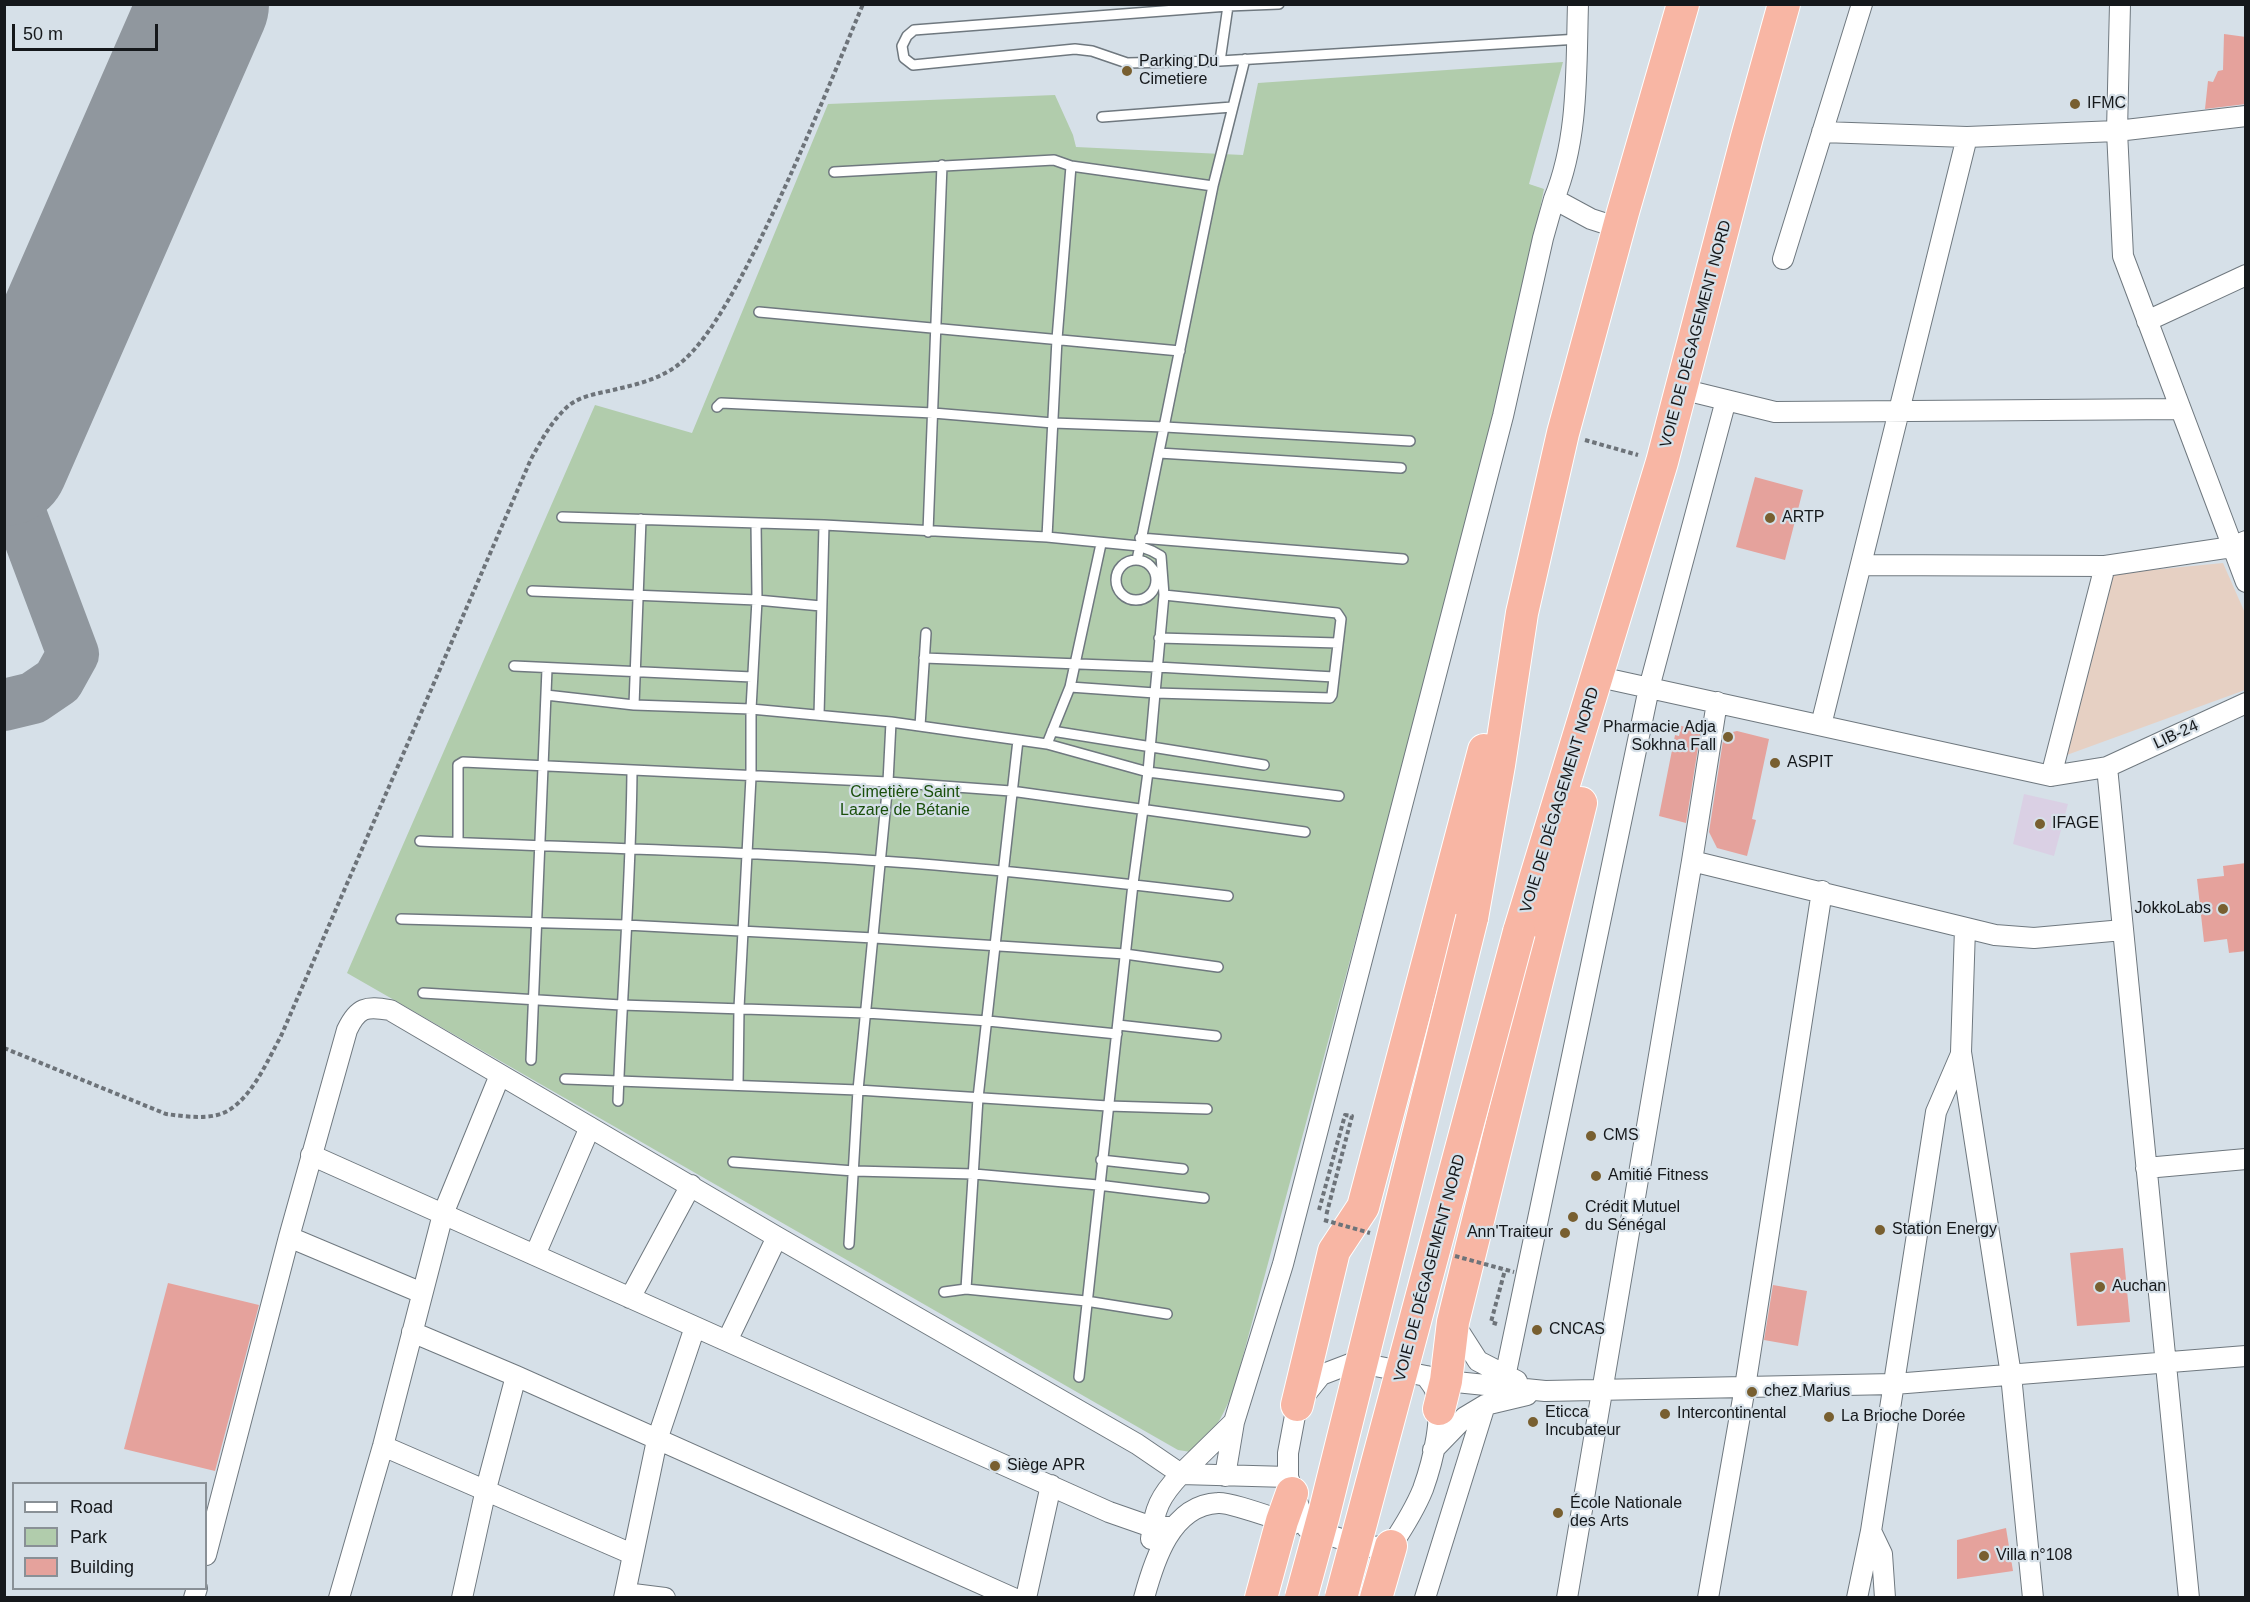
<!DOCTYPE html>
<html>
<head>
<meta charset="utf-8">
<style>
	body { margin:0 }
	#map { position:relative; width:2250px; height:1602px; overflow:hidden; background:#d6e0e8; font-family:Helvetica,sans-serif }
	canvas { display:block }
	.frame { position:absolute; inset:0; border:6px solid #15181b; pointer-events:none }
	.legend { position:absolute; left:12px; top:1482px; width:195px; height:108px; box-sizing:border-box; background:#d6e0e8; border:2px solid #899096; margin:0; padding:8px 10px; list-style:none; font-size:18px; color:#15181b }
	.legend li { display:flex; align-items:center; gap:12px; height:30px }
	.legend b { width:30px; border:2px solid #899096 }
	.scale { position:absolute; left:12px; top:24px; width:146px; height:27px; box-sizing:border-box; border:3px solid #15181b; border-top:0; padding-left:8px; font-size:18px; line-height:21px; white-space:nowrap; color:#15181b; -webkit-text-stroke:4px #d6e0e8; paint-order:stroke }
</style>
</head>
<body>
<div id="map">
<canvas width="2250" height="1602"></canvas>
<div class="frame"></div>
<ul class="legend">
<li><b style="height:8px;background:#fff"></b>Road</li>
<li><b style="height:16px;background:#b1ccac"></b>Park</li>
<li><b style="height:16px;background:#e5a29c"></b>Building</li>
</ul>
<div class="scale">50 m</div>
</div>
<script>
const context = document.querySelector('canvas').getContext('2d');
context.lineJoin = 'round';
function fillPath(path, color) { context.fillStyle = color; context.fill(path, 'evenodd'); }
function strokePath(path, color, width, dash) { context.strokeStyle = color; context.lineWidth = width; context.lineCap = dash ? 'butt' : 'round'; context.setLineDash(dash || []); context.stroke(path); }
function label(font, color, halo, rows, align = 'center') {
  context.font = font + ' Helvetica,sans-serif'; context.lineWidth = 4.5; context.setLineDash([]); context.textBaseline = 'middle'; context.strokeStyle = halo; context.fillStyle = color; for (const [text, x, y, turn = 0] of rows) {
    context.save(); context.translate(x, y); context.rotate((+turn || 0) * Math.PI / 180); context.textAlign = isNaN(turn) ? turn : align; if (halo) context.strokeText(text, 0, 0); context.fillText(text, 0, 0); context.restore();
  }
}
fillPath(new Path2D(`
	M2024,794L2068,804L2054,856L2013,844Z`), '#dad0e4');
fillPath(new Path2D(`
	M2223,563L2245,613V690L2064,756L2110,574Z`), '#e6d0c3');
fillPath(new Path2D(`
	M1563,62L1529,184L1544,189L1498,413L1234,1389C1223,1416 1215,1433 1191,1452L1178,1450L1143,1430L347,973L595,405L692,433L828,104L1055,95L1073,135L1076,147L1243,155L1258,83Z`), '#b1ccac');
strokePath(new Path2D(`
	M4,705L33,698L58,681L73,654L19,510L13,479L17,447L34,395`), '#90979e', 52);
strokePath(new Path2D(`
	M4,461L204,4`), '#90979e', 130);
fillPath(new Path2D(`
	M2224,34L2246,37V104L2205,109L2208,81L2213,82L2218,71L2223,70Z
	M1755,477L1803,490L1785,560L1736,547Z
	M1681,726L1701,729L1686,823L1659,816L1675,735L1679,736Z
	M1737,731L1769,739L1752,819L1756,820L1747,856L1717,848L1709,832L1724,734Z
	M2246,863V951L2229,953L2227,939L2204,942L2197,879L2224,876L2223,866Z
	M2123,1248L2130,1322L2077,1326L2070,1253Z
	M168,1283L259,1305L215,1471L124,1449Z
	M1773,1285L1807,1291L1798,1346L1764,1340Z
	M2006,1528L2013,1571L1957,1579V1540Z`), '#e5a29c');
const service = new Path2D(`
	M1279,4L1228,6L914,30L907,36L902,46L904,58L913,65L1075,49L1092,51L1127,63L1220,61L1579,39
	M1220,61L1228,6
	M1102,117L1232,107
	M834,172L1054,160L1071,166L1213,186
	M759,312L1180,351
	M717,407L721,403L933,413L1053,423L1165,427L1410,441
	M1159,453L1401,468
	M562,517L824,525L1047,537L1139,546L1152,551L1161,556L1164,595
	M928,532L942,165
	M1047,537L1057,339L1071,166
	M1140,538L1403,559
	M1137,560L1213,186L1245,59
	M1116 580a20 20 0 1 1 40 0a20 20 0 1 1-40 0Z
	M532,591L757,600L821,606
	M1164,595L1337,613L1341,619L1332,695L1330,698L1155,693Z
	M1159,638L1338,643
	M924,658L1157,667L1334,677
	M514,666L752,677
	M1070,687L1155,693L1148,772L1133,884L1079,1377
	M546,695L634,705L751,709L891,722L1047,744L1148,772L1339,796
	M634,705L641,519
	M819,715L824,525
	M920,726L926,633
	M1052,731L1264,765
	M1047,744L1070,687L1101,544
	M420,841C574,848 728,850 881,861C997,869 1113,882 1228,896
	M458,842V765L463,762L888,782L1011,791L1305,832
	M401,919L626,925L874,938L1125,954L1218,967
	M423,993L621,1005L866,1013L988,1021L1117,1034
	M1118,1025L1216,1036
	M531,1060L547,669
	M565,1079L858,1090L1108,1106L1207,1109
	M738,1085L739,1008L751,777V709L757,600L756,523
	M618,1101C622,991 631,882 632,771
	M1101,1160L1183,1169
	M733,1162L854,1171L974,1174L1098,1185L1204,1198
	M849,1244L858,1090L888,782L891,722
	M966,1289L978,1098L1018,740
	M944,1292L966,1289L1086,1301L1167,1314`);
const minor = new Path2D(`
	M2120,4L2117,131L2123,256L2246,582
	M1822,132L1967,137L2117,131L2246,116
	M1554,199C1579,138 1576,69 1578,4
	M1783,259L1862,4
	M2147,321L2246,275
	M1681,389L1775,412L2180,409
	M1861,565L2105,566L2232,547L2246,541
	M1613,680L2051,776L2107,767L2246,703
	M1821,725L1967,137
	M2107,767L2189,1598
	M2051,776L2105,566
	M1692,861L1995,935L2034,938L2123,930
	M1965,928L1961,1052L2011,1375L2033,1598
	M311,1155L1109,1512L1152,1527H1173
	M2146,1168L2246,1159
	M289,1237L422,1293
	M535,1255L590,1127
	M630,1298L691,1185
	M1453,1322L1478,1361L1517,1381
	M412,1332L516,1376L1013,1598
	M727,1341L777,1237
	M1355,1362L1426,1376C1428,1380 1432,1384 1434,1388C1446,1412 1432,1464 1423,1489C1415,1509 1403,1528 1391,1546L1366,1547L1307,1528L1288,1477V1453L1297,1405L1321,1375Z
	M1426,1376L1446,1381L1545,1391L1894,1384L2246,1356
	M1505,1377L1649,688L1726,400
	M383,1446L632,1554
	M1433,1450L1465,1417L1485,1405L1527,1395
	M1225,1476L1234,1422L1283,1264L1503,416L1543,238L1554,199L1591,219L1619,228
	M1871,1531L1882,1554L1885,1598
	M1151,1539C1154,1509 1160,1496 1181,1474L1288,1477
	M206,1555L289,1237L347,1030C358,1007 366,1006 390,1010L777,1237L1137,1444L1181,1474L1234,1422
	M625,1593L665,1598
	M194,1598L197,1588
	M339,1598L383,1446L443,1214L500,1075
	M462,1598L486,1489L516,1376
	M624,1598L657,1440L695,1327
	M1026,1598L1051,1485
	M1144,1598C1154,1561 1171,1505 1218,1503C1231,1502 1278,1520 1293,1524
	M1425,1598L1485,1405
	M1567,1598L1692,861L1717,702
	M1708,1598L1745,1387L1822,891
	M1857,1598L1871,1531L1936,1112L1961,1054`);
const trunk = new Path2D(`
	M1472,918L1499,765L1522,613L1563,433L1623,212L1683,4
	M1519,932L1662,462L1747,137L1784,4
	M1297,1405L1334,1251L1363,1207L1484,750
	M1439,1409L1446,1381L1453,1322L1581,803
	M1261,1598L1282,1521L1292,1493
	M1376,1598L1391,1546`);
strokePath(service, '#6f787f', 12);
strokePath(minor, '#6f787f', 22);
strokePath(trunk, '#fff', 34);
strokePath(new Path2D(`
	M1585,440L1638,455
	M4,1048L166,1114C182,1116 201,1119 217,1115C248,1108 267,1061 281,1036L531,459C541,441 550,424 564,410C577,396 596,394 613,390C639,384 664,378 684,360C712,335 740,280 757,246C796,167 829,86 863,4
	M1319,1210L1345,1115L1352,1116L1326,1216
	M1497,1324L1491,1322L1505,1270`), '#6d7379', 4, [4.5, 3]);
strokePath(service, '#fff', 9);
strokePath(minor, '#fff', 20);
strokePath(trunk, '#f8b6a4', 32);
const trunkBridge = new Path2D(`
	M1301,1598L1324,1514L1472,918
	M1341,1598L1519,932`);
strokePath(trunkBridge, '#fff', 34, []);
strokePath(new Path2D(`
	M1324,1220L1370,1233
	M1455,1256L1514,1272`), '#6d7379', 4, [4.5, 3]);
strokePath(trunkBridge, '#f8b6a4', 32);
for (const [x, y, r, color] of [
	[1127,71,6,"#785f30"],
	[2075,104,6,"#785f30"],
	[1770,518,6,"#785f30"],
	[1728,737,6,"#785f30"],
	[1775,763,6,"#785f30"],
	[2040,824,6,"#785f30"],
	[2223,909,6,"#785f30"],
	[1591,1136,6,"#785f30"],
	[1596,1176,6,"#785f30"],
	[1573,1217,6,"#785f30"],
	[1880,1230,6,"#785f30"],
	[1565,1233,6,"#785f30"],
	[2100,1287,6,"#785f30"],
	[1537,1330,6,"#785f30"],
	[1752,1392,6,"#785f30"],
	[1665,1414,6,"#785f30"],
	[1829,1417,6,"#785f30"],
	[1533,1422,6,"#785f30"],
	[995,1466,6,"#785f30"],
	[1558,1513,6,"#785f30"],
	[1984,1556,6,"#785f30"]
]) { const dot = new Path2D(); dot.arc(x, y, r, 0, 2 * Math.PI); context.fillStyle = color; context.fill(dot); strokePath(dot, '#d6e0e8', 2); }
label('16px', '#15181b', '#d6e0e8', [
	["Parking Du",1139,62],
	["Cimetiere",1139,80],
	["IFMC",2087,104],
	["ARTP",1782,518],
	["Pharmacie Adja",1716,728,"right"],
	["Sokhna Fall",1716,746,"right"],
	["ASPIT",1787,763],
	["IFAGE",2052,824],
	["JokkoLabs",2211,909,"right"],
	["CMS",1603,1136],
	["Amitié Fitness",1608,1176],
	["Crédit Mutuel",1585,1208],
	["du Sénégal",1585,1226],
	["Station Energy",1892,1230],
	["Ann'Traiteur",1553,1233,"right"],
	["Auchan",2112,1287],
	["CNCAS",1549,1330],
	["chez Marius",1764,1392],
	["Eticca",1545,1413],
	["Incubateur",1545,1431],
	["Intercontinental",1677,1414],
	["La Brioche Dorée",1841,1417],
	["Siège APR",1007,1466],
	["École Nationale",1570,1504],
	["des Arts",1570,1522],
	["Villa n°108",1996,1556]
], 'left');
label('16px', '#15181b', '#d6e0e8', [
	["VOIE DE DÉGAGEMENT NORD",1696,334,-75],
	["LIB-24",2176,735,-25],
	["VOIE DE DÉGAGEMENT NORD",1560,800,-73],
	["VOIE DE DÉGAGEMENT NORD",1430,1268,-75]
]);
label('16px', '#1a4f0c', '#d6e0e8', [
	["Cimetière Saint",905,793],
	["Lazare de Bétanie",905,811]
]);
</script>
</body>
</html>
